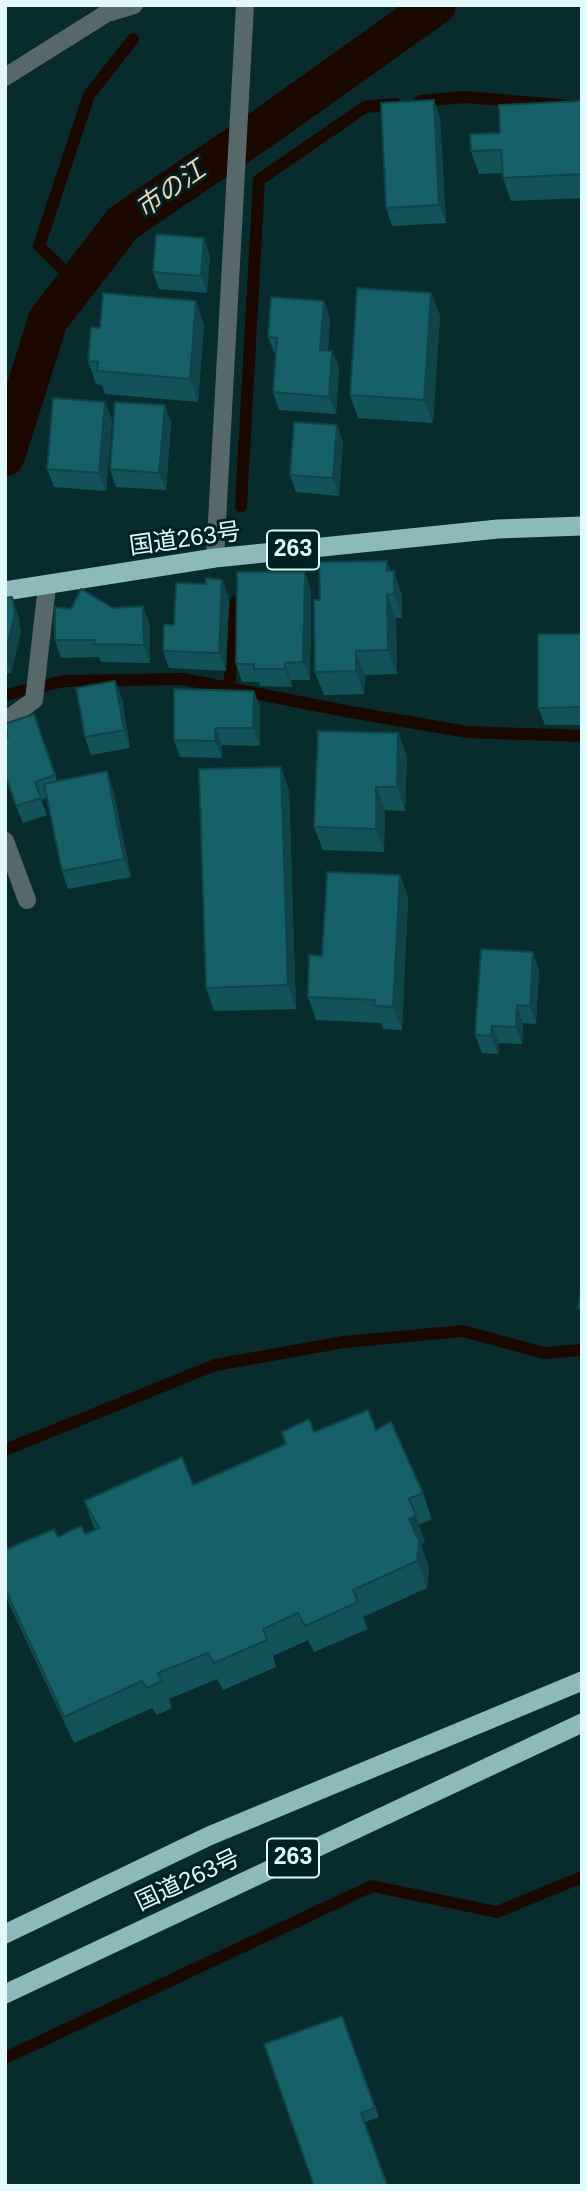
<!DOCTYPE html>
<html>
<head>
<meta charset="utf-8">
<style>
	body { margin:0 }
	#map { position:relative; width:587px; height:2191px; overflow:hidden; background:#082c2e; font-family:Arial,sans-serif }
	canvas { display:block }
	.frame { position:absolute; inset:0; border:7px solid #e2f9fb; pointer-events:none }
</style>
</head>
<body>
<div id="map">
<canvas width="587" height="2191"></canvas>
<div class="frame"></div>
</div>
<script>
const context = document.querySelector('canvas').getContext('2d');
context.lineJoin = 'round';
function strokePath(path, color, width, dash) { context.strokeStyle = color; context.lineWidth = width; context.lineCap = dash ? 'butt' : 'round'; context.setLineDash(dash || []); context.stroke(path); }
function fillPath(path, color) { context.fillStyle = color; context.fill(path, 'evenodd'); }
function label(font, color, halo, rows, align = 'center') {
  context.font = font + ' Arial,"Noto Sans JP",sans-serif'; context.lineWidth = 6; context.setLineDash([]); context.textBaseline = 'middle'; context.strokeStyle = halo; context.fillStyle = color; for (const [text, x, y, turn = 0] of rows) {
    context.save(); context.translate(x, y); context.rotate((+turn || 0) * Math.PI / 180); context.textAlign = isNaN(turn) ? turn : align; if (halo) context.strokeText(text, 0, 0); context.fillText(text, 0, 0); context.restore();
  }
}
strokePath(new Path2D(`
	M420,101L466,97L582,107
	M77,283L39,246L89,95L133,39
	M241,506L259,180L365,107L395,104
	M229,688L236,602
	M5,695L64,681L183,679L345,711L467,732L582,736
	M5,1450L215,1365L344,1342L463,1331L544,1353L582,1350
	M5,2058L372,1886L497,1912L582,1877`), '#1b0800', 12);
strokePath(new Path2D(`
	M5,456L48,320L123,223L266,126L436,5`), '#1b0800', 40);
strokePath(new Path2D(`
	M5,841L27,900`), '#56686a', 18);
strokePath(new Path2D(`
	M5,77L107,13L134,5
	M215,558L245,5
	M5,721L34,700L47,586`), '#56686a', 18);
strokePath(new Path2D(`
	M5,591L215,558L498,529L582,526
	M5,1934L209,1836L582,1681
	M5,1994L582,1723`), '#8db8bc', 19);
fillPath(new Path2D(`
	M434,100L440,118L446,223L392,226L386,208Z
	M582,101V198L511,201L503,178L502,173L479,174L471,151L500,133Z
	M210,256L207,293L159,289L153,272Z
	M431,293L440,316L433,423L358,418L350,395Z
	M330,318L328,351H332L339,368L336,414L279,410L273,392L276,355L275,354L268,337Z
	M204,324L198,402L105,394L102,385L96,384L88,361L100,328Z
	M105,402L112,420L106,491L54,487L47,469Z
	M165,405L171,423L166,490L116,487L110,469Z
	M337,425L343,443L339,496L296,492L290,475Z
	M387,561L390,571L402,595V618H396L397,674L365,675L364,694L324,695L315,672L320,600Z
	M222,580L229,597L226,671L169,668L163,651L174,625L206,584Z
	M311,590L310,680H291L292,687L260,686L259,682H242L236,664Z
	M5,598L18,615L21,632L11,673L5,674Z
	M113,608L150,624V663L101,662L99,657L61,658L55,640L71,609Z
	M582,634V725H545L538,708Z
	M115,681L122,699L130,748L91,755L85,737Z
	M254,691L260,708V746L222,745V758L180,757L174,740Z
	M34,714L57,781L113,789L131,877L68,889L62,871L47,797L41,800L47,815L23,823L16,806L8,737Z
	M398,733L407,756L405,811L385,810L384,852L323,850L314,827Z
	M289,790L296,1009L214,1011L206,988Z
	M400,875L408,898L402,1030L383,1029L381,1023L316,1020L308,997Z
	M539,970L536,1024L523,1023L522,1044L499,1043L498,1054L482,1053L475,1035Z
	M376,1430L423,1493L432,1519L419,1525L425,1542L421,1545L429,1567L427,1588L363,1617L368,1629L314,1652L308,1640L273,1656L276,1667L223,1690L217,1679L169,1699L172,1708L157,1715L152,1708L74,1743L5,1595V1550L58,1537L85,1534L95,1530L84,1501L193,1485L314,1432Z
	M342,2016L379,2117L365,2122L388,2186H314Z`), '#125359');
fillPath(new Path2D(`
	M434,100L440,118L446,223L439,205Z
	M204,238L210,256L207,293L201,276Z
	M431,293L440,316L433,423L424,400Z
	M196,301L204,324L198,402L190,379Z
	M324,301L330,318L327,368L320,350Z
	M332,351L339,368L336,414L329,397Z
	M105,402L112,420L106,491L99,473Z
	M165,405L171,423L166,490L159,473Z
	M337,425L343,443L339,496L333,478Z
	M387,561L394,580V571L402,595V618L387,571Z
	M305,572L311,590L310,680L303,662Z
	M222,580L229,597L226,671L219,653Z
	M387,595L396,618L397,674L388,650Z
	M12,597L18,615L21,632L11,673L5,654Z
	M143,606L150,624V663L144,645Z
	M356,651L365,675L364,694L356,671Z
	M285,663L291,680L292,687L285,669Z
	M115,681L122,699L130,748L124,730Z
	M254,691L260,708V746L253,728Z
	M216,728L222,745V758L215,741Z
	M398,733L407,756L405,811L397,787Z
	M281,767L289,790L296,1009L288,985Z
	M107,771L113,789L131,877L124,859Z
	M376,787L385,810L384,852L376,829Z
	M400,875L408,898L402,1030L393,1007Z
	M533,952L539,970L536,1024L530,1006Z
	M517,1005L523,1023L522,1044L516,1027Z
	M492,1026L499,1043L498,1054L491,1036Z
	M416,1515L425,1542L421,1545L429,1567L427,1588L417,1561L409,1519Z`), '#0f4448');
const building = new Path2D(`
	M434,100L439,205L386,208L381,103Z
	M582,101V174L503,178L501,150L471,151L470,134L500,133L499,105Z
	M156,234L204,238L201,276L153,272Z
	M357,288L431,293L424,400L350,395Z
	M103,293L196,301L190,379L97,371L98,362L88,361L91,327L100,328Z
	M271,297L324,301L320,350L332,351L329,397L273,392L277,338L268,337Z
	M53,398L105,402L99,473L47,469Z
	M115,402L165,405L159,473L110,469Z
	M294,422L337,425L333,478L290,475Z
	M387,561V571H394V594L387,595L388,650L356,651V671L315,672L314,600H320L319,562Z
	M237,572H305L303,662L285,663V669H254V664H236Z
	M206,578L222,580L219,653L163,651L164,625H174L176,583L206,584Z
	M81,589L113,608L143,606L144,645L94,644L95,640H55V607L71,609Z
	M12,597L15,614L5,654V598Z
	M538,634H582V707L538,708Z
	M115,681L124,730L85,737L76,688Z
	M174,689L254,691L253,728H216L215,741L174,740Z
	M34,714L55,775L35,782L41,798L16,806L5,774V738L8,737L5,724Z
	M318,731L398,733L397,787H376V829L314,827Z
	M281,767L288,985L206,988L199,769Z
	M107,771L124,859L62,871L44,784Z
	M327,872L400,875L393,1007L374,1006L375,1000L308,997L309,955L322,956Z
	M481,949L533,952L530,1006L517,1005L516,1027L492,1026L491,1036L475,1035Z
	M581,1290L582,1291V1308H578Z
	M368,1410L376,1430L391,1422L423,1493L409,1499L416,1515L409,1519L419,1541L417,1561L353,1590L358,1602L305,1626L298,1613L263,1629L267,1640L214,1663L208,1653L158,1673L162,1681L147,1688L142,1681L64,1717L5,1589V1550L54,1529L58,1537L81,1526L85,1534L99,1528L84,1501L182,1457L193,1485L286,1444L282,1432L309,1419L314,1432Z
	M342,2016L375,2108L361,2113L387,2185L384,2186H314L264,2044Z`);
fillPath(building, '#156167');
strokePath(building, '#0f4448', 2);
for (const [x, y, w] of [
	[293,550,52],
	[293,1858,52]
]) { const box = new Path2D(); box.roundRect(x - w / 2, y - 19.5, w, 39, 5); context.fillStyle = '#002225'; context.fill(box); strokePath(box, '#e2f9fb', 2); }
label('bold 23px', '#e2f9fb', null, [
	["263",293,550],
	["263",293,1858]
]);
label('24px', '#e2f9fb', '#002225', [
	["国道263号",185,540,-8],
	["国道263号",188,1881,-25]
]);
label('italic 26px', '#f4d1b0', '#002225', [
	["市の江",171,190,-35]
]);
</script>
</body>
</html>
